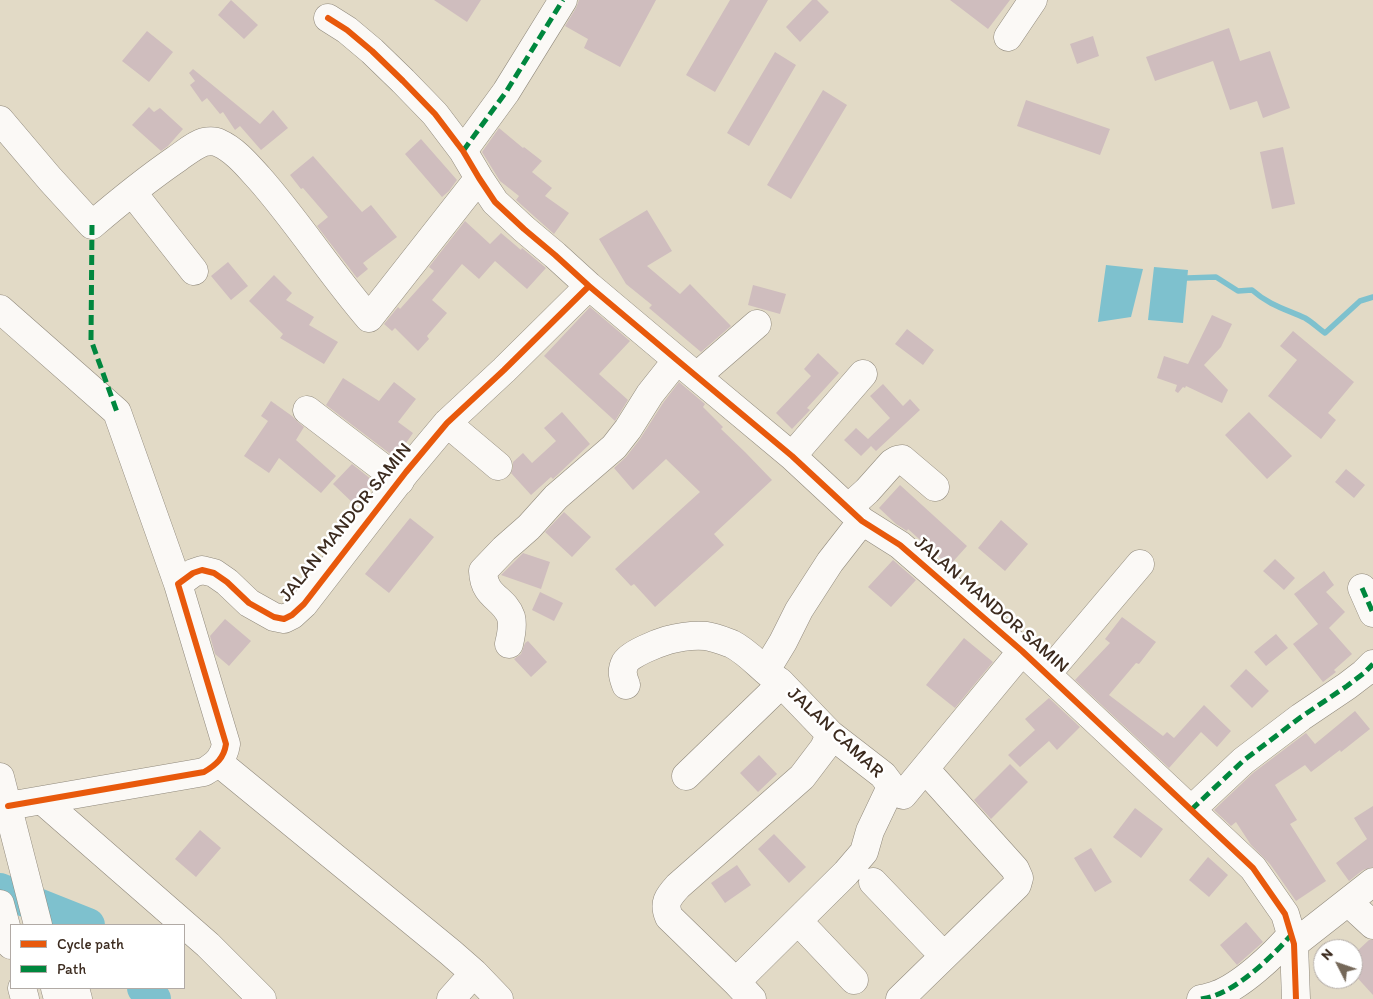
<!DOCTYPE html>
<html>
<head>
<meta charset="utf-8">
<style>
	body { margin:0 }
	#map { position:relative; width:1373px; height:999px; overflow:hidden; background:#e2dac6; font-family:Itim,sans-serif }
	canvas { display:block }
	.legend { position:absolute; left:10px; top:924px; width:175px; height:65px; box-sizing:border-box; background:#fff; border:1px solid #b1aaa5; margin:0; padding:6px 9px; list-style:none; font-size:15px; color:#3b2a1e }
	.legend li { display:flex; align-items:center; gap:10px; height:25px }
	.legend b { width:25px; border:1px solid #b1aaa5 }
	.north { position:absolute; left:1313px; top:939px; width:50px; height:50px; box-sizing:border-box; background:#fff; border:1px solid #b1aaa5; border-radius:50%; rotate:311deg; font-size:14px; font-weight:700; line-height:20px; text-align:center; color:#3b2a1e }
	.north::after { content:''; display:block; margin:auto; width:18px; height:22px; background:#756859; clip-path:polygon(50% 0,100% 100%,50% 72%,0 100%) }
</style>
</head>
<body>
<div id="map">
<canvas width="1373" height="999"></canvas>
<ul class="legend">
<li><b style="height:6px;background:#e8590c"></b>Cycle path</li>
<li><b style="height:6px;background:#00873e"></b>Path</li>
</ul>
<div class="north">N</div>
</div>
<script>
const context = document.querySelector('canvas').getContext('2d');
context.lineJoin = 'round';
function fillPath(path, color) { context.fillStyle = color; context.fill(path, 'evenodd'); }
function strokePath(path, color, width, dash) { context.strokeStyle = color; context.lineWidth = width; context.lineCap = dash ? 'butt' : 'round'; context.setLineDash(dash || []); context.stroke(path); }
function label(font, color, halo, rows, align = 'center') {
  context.font = font + ' Itim,sans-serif'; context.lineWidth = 5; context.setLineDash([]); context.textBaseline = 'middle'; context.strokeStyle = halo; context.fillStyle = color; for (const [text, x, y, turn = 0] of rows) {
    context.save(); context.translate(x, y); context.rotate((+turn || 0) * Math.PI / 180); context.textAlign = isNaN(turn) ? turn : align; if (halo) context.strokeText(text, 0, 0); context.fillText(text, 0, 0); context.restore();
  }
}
fillPath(new Path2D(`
	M1106,265L1143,269L1131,317L1098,322Z
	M1154,267L1188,270L1183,323L1148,320Z`), '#7ec1ce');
strokePath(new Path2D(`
	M1187,278L1216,277L1238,291L1252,290C1269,305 1285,309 1305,318C1312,322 1318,328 1325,333L1360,301L1373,297`), '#7ec1ce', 5.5);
strokePath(new Path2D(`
	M0,890L88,925
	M144,988L154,999`), '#7ec1ce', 34);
fillPath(new Path2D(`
	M231,0L258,25L244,39L218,15Z
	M434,0H481L467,22Z
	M579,0H656L620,67L584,48L588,39L565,26L576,8Z
	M730,0H768L715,92L686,75Z
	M812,0H817L829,12L800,42L786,27Z
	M950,0H1010L988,29Z
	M1229,28L1240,61L1270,51L1290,108L1263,118L1257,101L1230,110L1213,61L1155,81L1146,57Z
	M147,31L173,52L149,82L122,61Z
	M1093,36L1099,56L1077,64L1070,44Z
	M775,52L796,65L749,146L727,133Z
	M193,69L260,124L273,110L288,128L261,150L240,126L235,130L223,112L220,114L207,98L202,102L190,85L195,81L189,73Z
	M823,90L847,105L791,199L767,185Z
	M1026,100L1110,129L1100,155L1017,126Z
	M149,107L154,112L160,108L183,129L168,146L161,151L132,125Z
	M499,128L523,148L524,147L542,161L532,172L552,188L545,196L569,213L554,234L516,200L519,196L500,181L482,152Z
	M421,139L457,180L449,191L442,197L405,154Z
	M1283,147L1295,204L1272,209L1260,152Z
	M313,156L362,212L371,205L397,237L363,263L368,269L357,278L317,226L328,217L303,188L301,189L290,175Z
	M647,210L672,251L647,266L680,294L690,284L731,326L701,352L649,308L652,305L626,284L599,239Z
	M465,221L490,244L501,233L521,250L522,248L546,268L527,289L495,261L479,279L462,264L432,300L447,313L427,336L429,339L418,351L395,328L392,331L384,324L398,307L400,309L434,271L429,267Z
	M228,262L248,286L231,300L211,276Z
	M274,275L292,293L286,300L314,317L309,325L338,342L324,364L280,338L283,334L249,301Z
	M753,285L786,294L780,314L748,305Z
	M590,307L630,341L599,374L628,400L615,421L544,356Z
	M1212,315L1232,324L1221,347L1204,365L1228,390L1222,403L1186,386L1185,388L1183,387L1178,393L1175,391L1177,385L1157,378L1164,356L1188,364Z
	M907,329L934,350L923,365L895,344Z
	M1293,331L1354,382L1328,413L1336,420L1321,439L1268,396L1297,360L1280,346Z
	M818,353L839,373L807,408L810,410L792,429L776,413L811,376L804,369Z
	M343,378L379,401L394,382L416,399L398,422L413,433L397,456L398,457L397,459L326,405Z
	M679,382L705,404L703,407L723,427L721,429L745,452L772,480L714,534L724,545L655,607L634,584L631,586L615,569L700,492L666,459L633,490L614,468L626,457L640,439L663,403Z
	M883,384L903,406L910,399L920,410L876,451L871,446L861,456L844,440L856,428L868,439L890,418L870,396Z
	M271,401L292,416L298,422L304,427L296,440L336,476L321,493L279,458L269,473L244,456L268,421L261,416Z
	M562,412L590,444L553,479L551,477L531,495L511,473L513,468V462L523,453L532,463L556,441L544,428Z
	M1249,412L1292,456L1267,479L1225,435Z
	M352,464L376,483L355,505L333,484Z
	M1346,469L1365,485L1354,498L1335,482Z
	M900,485L967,546L949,566L908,529L907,531L896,524L879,508Z
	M564,512L591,537L572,557L545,532Z
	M410,518L434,537L389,593L365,574Z
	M1001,520L1028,544L1005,571L978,548Z
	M523,553L550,562L541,589L501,575Z
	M1275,559L1295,578L1284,590L1263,571Z
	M893,560L916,580L891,607L868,587Z
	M1324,571L1334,585L1326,592L1345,612L1329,628L1352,654L1334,670L1336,672L1323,682L1293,644L1318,624L1294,594Z
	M540,592L563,603L554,621L532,610Z
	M1122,617L1156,642L1139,664L1136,663L1109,695L1163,736L1167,732L1174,738L1204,705L1231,731L1217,747L1201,732L1169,768L1075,680L1110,643L1105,639Z
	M225,619L251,641L229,666L215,654L210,636Z
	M1276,634L1288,648L1266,666L1254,652Z
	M964,638L993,662L955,708L926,685Z
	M528,641L547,662L531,677L514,659L521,654L525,643Z
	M1246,669L1269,691L1252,708L1230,686Z
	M1049,698L1080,727L1057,750L1049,741L1020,767L1008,755L1035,730L1025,719Z
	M1355,711L1370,729L1341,752L1340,750L1311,772L1305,765L1275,785L1297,820L1290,824L1326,881L1296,901L1270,864L1251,845L1236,822L1231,826L1214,810L1253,773L1306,733L1315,744Z
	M759,755L777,774L758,792L740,773Z
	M1010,764L1028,782L991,819L974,800Z
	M1373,806V867L1363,870L1349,881L1336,863L1367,839L1354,818Z
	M1135,808L1163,829L1141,858L1113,837Z
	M200,830L221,848L196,877L175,859Z
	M774,834L806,867L789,883L758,849Z
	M1091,848L1112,882L1095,892L1074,858Z
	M1208,857L1228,875L1209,897L1189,880Z
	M737,865L751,885L725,903L711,883Z
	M1246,922L1263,942L1237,965L1220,945Z
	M1369,940H1373V995L1353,973V955Z`), '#cfbdbe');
const minor = new Path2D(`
	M328,18L347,30L372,51L403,81L435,114L463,151L479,178L495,202L524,229L555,255L589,286L677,360L792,456L862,521L900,545L1022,651L1253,868L1285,914L1294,944L1296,999
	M1008,37L1033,0
	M0,120L50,179L92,225C119,202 146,180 175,160C184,154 194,145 204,142C209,141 215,141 219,143C235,150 248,166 259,178C298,222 330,273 369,318L479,178
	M463,151L506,92L563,0
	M132,192L194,271
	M0,309L117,412L178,584
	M697,376L757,324
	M307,410L400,481
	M447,423L498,466
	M792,456L863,374
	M848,508L867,491L892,463L897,460L902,459L935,487
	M1362,588L1373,613
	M509,644C511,636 513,625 511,617C504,597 484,598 483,571L504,549L529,527L556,497L614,447L628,429L650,394L677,360
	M766,670L783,642L799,610L830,562L862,521
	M1047,674L1140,564
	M626,685C623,677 621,671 625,663C629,654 658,643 668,640C679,637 694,635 706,636C714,637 724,641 732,644C751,654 762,670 780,682L830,734L883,775L889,783L890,789L870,831L864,852L846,873L736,982
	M218,762L450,952L474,973L499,999
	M686,776L772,693L780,682
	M903,795L1022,651
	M43,801L208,945L262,999
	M8,806L204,772C216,765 224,758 226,744L178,584L193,573L202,570L214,573L227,582L249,603L274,617L284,619L292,615L304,604L406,472L447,423L504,370L589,286
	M1191,810L1243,761L1301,717L1347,686L1364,673L1373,664
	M873,882L944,956
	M1348,902L1373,925
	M798,921L854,980
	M1294,944L1373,882
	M75,988L78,999
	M451,999L474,973
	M752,999L736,982L669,917C663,903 668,897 678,886L802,777L824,748L830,734
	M900,999L1017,885L1019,878L1015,869L925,769
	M1201,999C1206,998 1211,997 1216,995C1241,986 1274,955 1291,935`);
const major = new Path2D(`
	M0,777L38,925
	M0,904L11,945
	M22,988L25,999
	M55,988L58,999`);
strokePath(minor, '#90897c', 29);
strokePath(major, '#90897c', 29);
strokePath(minor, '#fbf9f6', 28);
strokePath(major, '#fbf9f6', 28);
strokePath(new Path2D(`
	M463,151L506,92L563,0
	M92,225L91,340L117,412
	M1362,588L1373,613
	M1191,810L1243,761L1301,717L1347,686L1364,673L1373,664
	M1201,999C1206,998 1211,997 1216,995C1241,986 1274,955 1291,935`), '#00873e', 5, [10, 5]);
strokePath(new Path2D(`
	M328,18L347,30L372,51L403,81L435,114L463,151L479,178L495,202L524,229L555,255L589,286L677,360L792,456L862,521L900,545L1022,651L1253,868L1285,914L1294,944L1296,999
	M8,806L204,772C216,765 224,758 226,744L178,584L193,573L202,570L214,573L227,582L249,603L274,617L284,619L292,615L304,604L406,472L447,423L504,370L589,286`), '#e8590c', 6);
label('19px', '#3b2a1e', '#fff', [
	["JALAN MANDOR SAMIN",346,523,-51],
	["JALAN MANDOR SAMIN",991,605,41],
	["JALAN CAMAR",835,733,43]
]);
</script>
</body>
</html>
